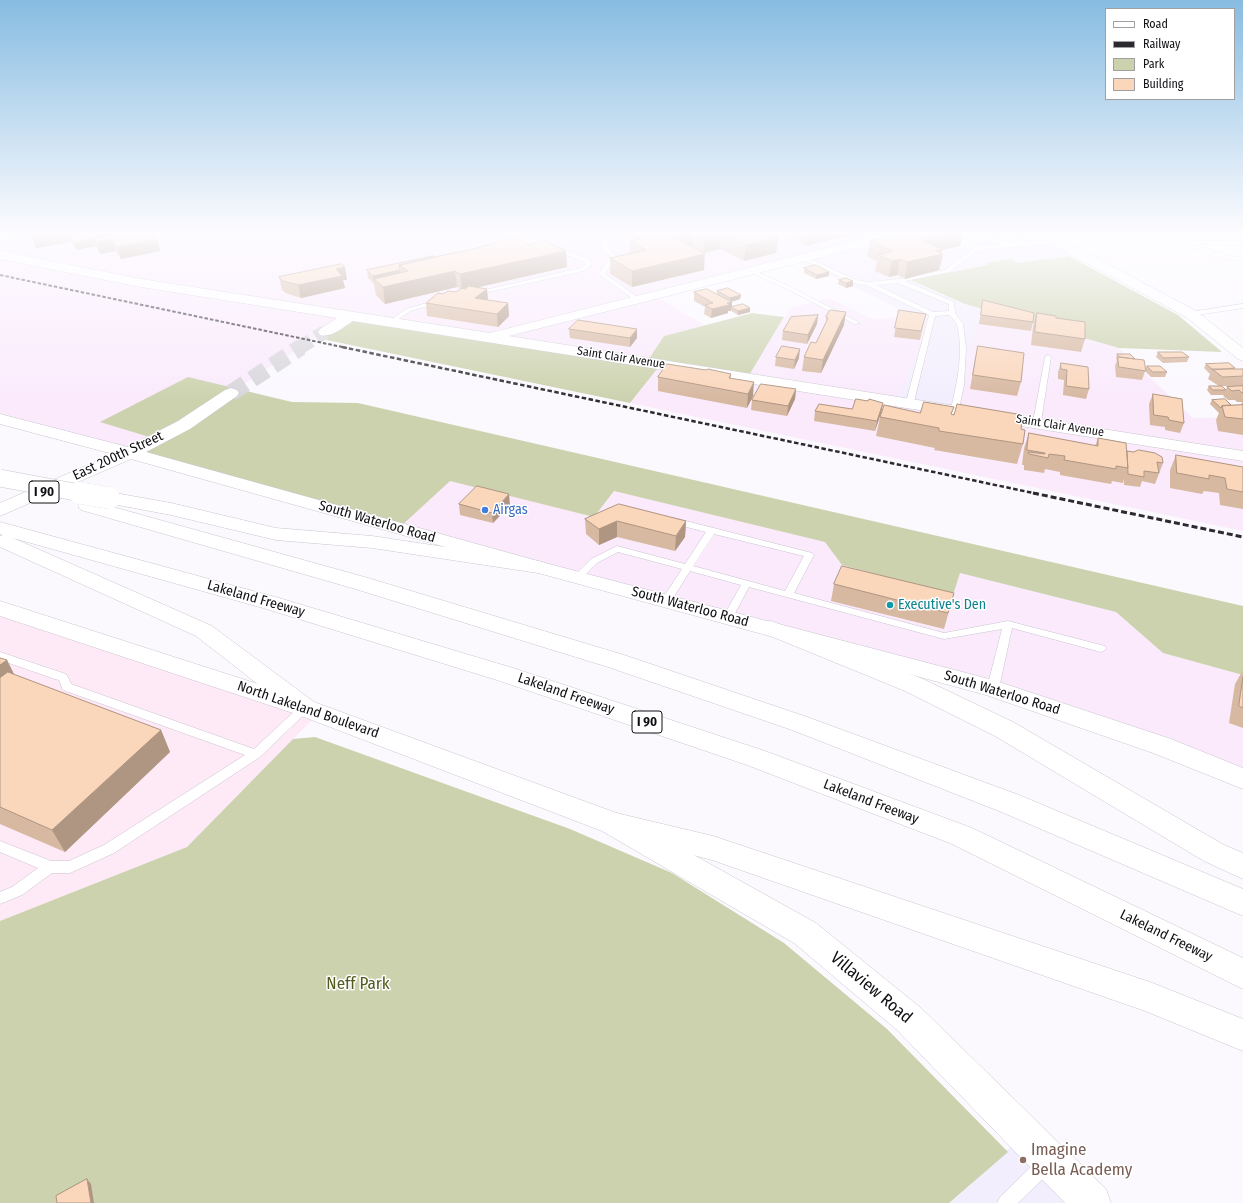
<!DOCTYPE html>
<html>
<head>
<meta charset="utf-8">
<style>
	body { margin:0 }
	#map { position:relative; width:1243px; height:1203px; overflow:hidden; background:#fbf9fe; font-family:"Fira Sans Condensed",sans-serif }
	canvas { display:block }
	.legend { position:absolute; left:1105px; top:8px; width:130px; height:92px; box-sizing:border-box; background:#fff; border:1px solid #a09fa1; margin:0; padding:5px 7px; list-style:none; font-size:12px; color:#110f13 }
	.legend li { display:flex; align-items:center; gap:8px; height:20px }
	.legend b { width:20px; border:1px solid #a09fa1 }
</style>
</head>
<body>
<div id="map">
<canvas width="1243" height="1203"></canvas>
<ul class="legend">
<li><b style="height:5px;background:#fff"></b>Road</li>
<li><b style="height:5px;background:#2c2a2e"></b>Railway</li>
<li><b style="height:11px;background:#ccd2ae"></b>Park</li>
<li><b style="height:11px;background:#fad6bb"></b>Building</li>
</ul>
</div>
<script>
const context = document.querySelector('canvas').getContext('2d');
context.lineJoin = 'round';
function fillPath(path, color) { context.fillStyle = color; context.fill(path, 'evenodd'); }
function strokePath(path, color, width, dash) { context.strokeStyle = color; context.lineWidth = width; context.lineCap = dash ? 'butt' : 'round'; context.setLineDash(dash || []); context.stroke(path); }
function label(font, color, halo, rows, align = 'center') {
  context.font = font + ' "Fira Sans Condensed",sans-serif'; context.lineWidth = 3; context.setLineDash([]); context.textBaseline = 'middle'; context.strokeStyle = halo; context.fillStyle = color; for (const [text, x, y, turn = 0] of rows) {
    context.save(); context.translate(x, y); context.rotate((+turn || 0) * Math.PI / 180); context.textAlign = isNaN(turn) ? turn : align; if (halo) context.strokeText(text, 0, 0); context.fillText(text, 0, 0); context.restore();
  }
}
fillPath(new Path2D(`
	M0,608L319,713L187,847L0,921Z`), '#fee9f7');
fillPath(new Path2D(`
	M0,232H905L655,296L705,325L664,336L648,362L325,332L271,366L219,401L130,453L0,419Z
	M829,298L873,319L915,316L930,323L981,309L1119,348L1193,418L1243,417V531L630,403L661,364L748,377L790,308Z
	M450,480L594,517L614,491L826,542L842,565L953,595L960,573L1116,612L1163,653L1243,675V779L993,688L399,528Z`), '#faeafc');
fillPath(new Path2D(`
	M905,232H1039L1080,254L1017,263L1011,259L986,263L988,265L912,280L965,304L981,309L955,409L897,400L930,323L795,260Z
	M1024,1134L1092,1203H949L968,1187Z`), '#f3eefd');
fillPath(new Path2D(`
	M1069,256L1178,315L1222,352L1119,348L965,304L911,280L988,265L985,263L1011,259L1017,263Z
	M752,313L784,317L748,377L661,364L630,403L317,338L350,316L647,362L664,336Z
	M188,377L292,402L358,403L1243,606V675L1163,653L1116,612L960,573L953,595L842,565L825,542L614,491L594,517L450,481L399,528L130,453L156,439L100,422Z
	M315,737L570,829L672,873L784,943L887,1029L1008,1152L949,1203H0V921L187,847L293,739Z`), '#ccd2ae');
strokePath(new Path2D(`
	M299,348L325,332`), '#d8d6db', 14, [14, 6]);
strokePath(new Path2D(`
	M231,393L301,347`), '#d8d6db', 17, [17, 8]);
const service = new Path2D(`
	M13,232H23L0,239V235Z
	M935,232H943L979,246L1000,244L971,232C990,232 999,244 1018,243L993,232H1001L1026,242L1057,239L1060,241L1057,243L979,250L949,272L905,281L954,302L955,313L963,324L966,348L964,385L959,409L955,411L951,409C957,383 964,352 957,325C956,322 952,318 950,315L935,316L914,402L913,404H907L906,402L929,315L868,286L853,283L800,258L805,257L856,280L869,282L899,279L945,270L974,248ZM898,283L949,304V311L933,312L876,285Z
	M1165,232H1172L1190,241H1243V245L1195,244L1223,254L1243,258V260C1222,263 1182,245 1165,232Z
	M604,237L609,238L607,247L616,256L605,274L640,299V301H636L599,274L610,256L601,247Z
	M553,248H557L590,260L591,266L583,271L475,295L472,293L581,268L585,265V262L553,250Z
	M749,270H753L787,285L860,323L855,324L783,287L749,272Z
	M438,300L440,301V303L410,311L393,323L388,322L406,309Z
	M1243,304V308L1191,316L1188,314L1191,312Z
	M1048,355L1051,357L1041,422L1037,424L1033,422L1045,357Z
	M674,518L812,553L814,555L794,593L944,633L1008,621L1105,646L1106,648L1105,650L1101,652L1012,628L999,688L997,691H989L987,688L1002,629L944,639L749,587L733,617L728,620L723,617L741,585L690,571L670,603H662L661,601L682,569L618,552L597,563L581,579L578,580L573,577L591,559L617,546L685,564L706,532L671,523L669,521ZM714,534L804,556L785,591L693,566Z
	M0,652L63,673L67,675L71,684L254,749L301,705H309L311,708L260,757L114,853L70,873H52L22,895L0,904V892L12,887L38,868L0,852V841L51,861H69L104,845L245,755L63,690L59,680L55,679L0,660Z
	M1046,1156L1052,1158L1054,1164L1052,1170L1018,1203H997L1000,1197L1040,1158Z`);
const tertiary = new Path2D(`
	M890,232H911L909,235L509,336L1243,451V461L353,321C343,327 332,338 320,335L318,332L320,329L337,318L141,287L0,259V251L141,279L490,333Z
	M1033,232H1048L1196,311L1243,348V361L1238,359L1186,317L1035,235Z
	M231,388L237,390L239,393L237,396L190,429L146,452L545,563L993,680L1171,739L1243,768V789L1153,753L986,695L531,571L131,459L0,516V503L113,454L0,424V414L128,447L178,421L225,390Z
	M0,601L314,702L622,815L816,923L921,1008L1106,1189L1111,1203H1065L897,1030L794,943L602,831L296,714L0,616Z`);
const motorway = new Path2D(`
	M109,492L171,503L276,528L372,536L538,561L545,563L549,567L545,571L538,573L372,548L276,540L171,515L102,502L99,498L102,494Z
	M88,500L368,578L624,655L810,718L1019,795L1243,889V916L999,811L792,730L608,667L352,588L81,510L78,506L81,502Z
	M0,522L279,598L513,668L765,751L972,828L1243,958V989L952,844L747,765L497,680L263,608L13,538L212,626L314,702L317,708L314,714L305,717L296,714L196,636L0,547V536L3,535L0,534Z
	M771,621L923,679L1013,722L1224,845L1243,853V879L1204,861L995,736L905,691L763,633L760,628L763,623Z
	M612,812L713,836L1150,982L1243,1019V1051L1145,1011L712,860L602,831L598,823L602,815Z`);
strokePath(service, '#cac5d0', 1);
strokePath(tertiary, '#cac5d0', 1);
strokePath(motorway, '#cac5d0', 1);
fillPath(service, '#fff');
fillPath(tertiary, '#fff');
fillPath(motorway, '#fff');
strokePath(new Path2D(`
	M0,275L347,348`), '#2c2a2e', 2, [3.5, 2]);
strokePath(new Path2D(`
	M342,347L1038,494`), '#2c2a2e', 2.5, [4.5, 2.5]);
strokePath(new Path2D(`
	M1033,493L1243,537`), '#2c2a2e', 3, [6, 3]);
const motorwayBridgeFar1 = new Path2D(`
	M0,478L86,494`);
const motorwayBridge = new Path2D(`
	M80,493L109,498`);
strokePath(motorwayBridgeFar1, '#cac5d0', 18, []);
strokePath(motorwayBridge, '#cac5d0', 22, []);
strokePath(motorwayBridgeFar1, '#fff', 17);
strokePath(motorwayBridge, '#fff', 22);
fillPath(new Path2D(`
	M29,232H151L157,239L160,251L121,259L115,251L100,254L96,246L77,250L73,246L72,242L36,248Z
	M632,232H766L778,238L776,253L744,261L720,249L704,253L692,247L704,270L632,287L610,274V258L630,253V241H633Z
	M777,232H861L807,246Z
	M907,232H963L960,246L942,250L941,253L943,254L939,270L905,279L897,275L889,277L875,271L877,261L867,256L870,241Z
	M477,248L567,267L477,287L487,289L488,300L508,303L509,316L498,327L427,316L426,303L443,294L456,292L460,289L457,287L385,304L376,295L374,284L368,278L367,270Z
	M804,268L829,272V276L816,279L804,273Z
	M279,277L347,280H343L345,288L301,298L286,293L282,290Z
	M839,280L853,281V286L846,288L838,284Z
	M717,291L740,299L732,302V307L750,308V312L738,315L731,311H728V313L711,318L704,314L705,307L694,301V292L717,294Z
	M983,300L1033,322L1031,331L979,324Z
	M830,310L844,325L821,373L802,371L804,357L816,343L826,323V317Z
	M899,310L924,322L920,340L894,337Z
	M1037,313L1085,339L1081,352L1031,345L1033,326Z
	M818,315L817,324L807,344L782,340L783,331Z
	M569,329L637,338L630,347L570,338Z
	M978,346L1021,382L1017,396L970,389L975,360Z
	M1158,352L1189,357L1187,362L1163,363L1156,357Z
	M1117,354L1145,370L1147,366L1167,372L1165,377H1151L1145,371L1142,380L1116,377L1115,366L1117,360L1116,359Z
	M776,357L799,358L794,369L775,366Z
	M1061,363L1089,389L1086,399L1063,395L1064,380L1058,379V372Z
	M1206,364L1235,368V369H1243V386H1222L1226,390L1227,387L1243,386V435L1218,431L1216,420L1219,413L1210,404L1212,400L1231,405H1241L1242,402H1237L1235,400H1228L1223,396L1224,395H1211L1207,390L1209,386H1219L1208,379L1210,374L1204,368Z
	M731,374V379L753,396L747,408L658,391V377Z
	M796,389L795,399L787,416L751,410L752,400Z
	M1153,394L1184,423L1180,433L1165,430V427L1150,425L1149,404Z
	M883,403L881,413L875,431L814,421L815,411L852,409Z
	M920,413L952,414L1021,429L1023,444L1017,464L934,450L935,448L876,436L880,417Z
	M1029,433L1095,446L1098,438L1127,451L1163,463L1155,484L1142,481L1140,487L1124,485V479L1123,483L1112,481L1111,484L1060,475V472L1045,469L1044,473L1024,470V465H1022L1024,448Z
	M1176,455L1243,467V509L1220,505L1219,493L1204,491L1202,494L1170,488V470Z
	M459,504L510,505L493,523L460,515Z
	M585,519L686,521L685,537L675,551L617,537L599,545L586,534Z
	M834,584L954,593L944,629L831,601Z
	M0,658L7,660L14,675L161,730L170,752L65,852L0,824Z
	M1243,670V728L1229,723L1235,684Z`), '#d7b8a1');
fillPath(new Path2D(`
	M34,232H105L106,236L72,239L70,238L72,242L36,248L30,233Z
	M690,232H693L692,247L671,252V236Z
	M809,232H861L807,246Z
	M955,232H963L960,246L942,250L941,254H943L939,270L905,279L907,262L921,240Z
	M721,234L720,249L704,253L705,237Z
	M94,238L96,246L77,250L74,242Z
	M778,238L776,253L744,261L746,245Z
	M112,239L115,251L100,254L96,242Z
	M157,239L160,251L121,259L117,247Z
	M566,251L567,267L462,291L460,274Z
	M705,254L704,270L632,287V271Z
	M900,259L897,275L889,277L892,261Z
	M345,267L347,280H343L345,288L301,298L298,285L336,269Z
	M400,270L401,278L374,279V284L373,276Z
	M455,271L457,287L385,304L383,287Z
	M829,272V276L816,279L817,275Z
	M853,281V286L846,288V283Z
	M487,289L488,301L476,311L475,298Z
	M741,295L740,299L730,302V298Z
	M732,302V307H731V311H728V313L711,318L712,309Z
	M508,303L509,316L498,327L497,314Z
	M750,308V312L738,315V311Z
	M846,312L844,325L821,373L823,360Z
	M818,315L817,324L807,344L808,335Z
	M637,329V338L630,347V338Z
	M800,349L799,358L794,369L795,360Z
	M754,382L753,396L747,408L748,394Z
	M796,389L795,399L787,416L788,406Z
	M883,403L881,413L875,431L877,421Z
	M509,494L510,505L493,523L492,513Z
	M617,521V537L599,545V529Z
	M686,521L685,537L675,551L676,536Z
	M7,660L18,682L0,696V665Z
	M161,730L170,752L65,852L52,830Z
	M87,1179L91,1184L94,1203H91Z`), '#af9683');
const building = new Path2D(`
	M93,232H97L99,237L74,242L70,238H71V236Z
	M107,232H151L157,239L117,247L112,239L96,242L94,238L109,235Z
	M647,232H690L671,236L705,254L632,271L610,258L646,250L630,241L641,239L633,234Z
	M694,232H766L778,238L746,245L721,234L705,237Z
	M907,232H955L921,240L942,249L936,251L943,254L907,262L900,259L892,261L878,255L893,251L870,241Z
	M516,237L529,245L545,240L566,251L460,274L455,271L383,287L374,279L408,271L399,265L477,248Z
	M434,256L435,257L399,265L400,270L373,276L367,270Z
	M342,264L345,267L336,269L342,276L298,285L283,281L279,277Z
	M816,265L829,272L817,275L804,268Z
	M846,278L853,281L846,283L839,280Z
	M469,286L487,289L475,298L508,303L497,314L426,303L438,293L443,294L448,291L456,292L462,288L465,289Z
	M728,288L741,295L730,298L717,291Z
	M707,289L732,302L727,303L729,305L712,309L705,305L713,303L694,292Z
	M983,300L1034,313L1033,322L981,315Z
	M743,304L750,308L738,311L731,307Z
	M830,310L846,312L823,360L804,357L811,342L816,343L828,318L826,317Z
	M899,310L926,314L921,331L895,328Z
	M1037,313L1056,316V318L1085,322V339L1035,332Z
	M818,315L808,335L783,331L791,317Z
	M578,320L637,329L630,338L569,329Z
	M782,346L800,349L795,360L776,357Z
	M978,346L1024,353L1021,382L973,375Z
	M1158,352H1182L1189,357L1164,358Z
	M1117,354H1130L1135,359L1120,357Z
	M1118,357L1144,360L1146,371L1119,367Z
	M1061,363L1088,367L1089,389L1066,386L1067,370L1061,369Z
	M1229,363L1235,368L1213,370L1206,364Z
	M667,364L706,370L708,369L731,374L729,378L754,382L748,394L658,377Z
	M1147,366H1160L1167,372H1153Z
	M1212,369H1243V376L1223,377Z
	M761,384L796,389L788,406L752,400Z
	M1209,386H1222L1226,390H1213Z
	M1243,386V393H1242L1239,390L1232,391L1227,387Z
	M1153,394L1182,399L1184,423L1169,420L1168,417L1154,415Z
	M856,399L868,401L869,399L883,403L877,421L815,411L819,404L852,409Z
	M1225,399L1231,405L1222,406L1221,408L1212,400Z
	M924,402L954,407L951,414L954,415L957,404L1023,415L1021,429L1025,430L1023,444L939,431V428L880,417L884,405L920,413Z
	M1243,405V419L1225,417L1222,406Z
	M1029,433L1098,446V438L1126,443L1128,468L1116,466V469L1064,460L1065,456L1049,454L1048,458L1029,454L1028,452L1045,454V453L1027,450Z
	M1139,450L1155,453L1162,457L1163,463L1157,462L1159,473L1144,471V477L1128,474L1127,451L1133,452Z
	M1176,455L1243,467V492L1227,489L1225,478L1209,475V479L1177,473Z
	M477,486L509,494L492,513L459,504Z
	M619,504L686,521L676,536L617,521L599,529L585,519Z
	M842,566L954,593L948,613L834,584Z
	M0,658L7,660L0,665Z
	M8,672L161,730L52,830L0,807V678Z
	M1243,677V708L1239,706Z
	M87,1179L91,1203H57L56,1196Z`);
fillPath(building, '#fad6bb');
strokePath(building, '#af9683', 1);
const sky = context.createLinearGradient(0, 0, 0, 401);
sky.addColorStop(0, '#87bce1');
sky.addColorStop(0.58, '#fdfcff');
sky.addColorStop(1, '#fdfcff00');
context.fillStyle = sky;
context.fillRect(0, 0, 1243, 401);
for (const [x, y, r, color] of [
	[485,510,4,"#3f7fe0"],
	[890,605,4,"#0f9aa8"],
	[1023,1160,4,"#8d6e63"]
]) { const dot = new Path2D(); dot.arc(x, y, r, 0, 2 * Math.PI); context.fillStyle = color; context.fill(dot); strokePath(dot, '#fff', 1.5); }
label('12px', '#110f13', '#fff', [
	["Saint Clair Avenue",621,358,9],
	["Saint Clair Avenue",1060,426,9]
]);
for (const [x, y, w] of [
	[44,492,30],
	[647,722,30]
]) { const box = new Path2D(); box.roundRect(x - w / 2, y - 11, w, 22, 3); context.fillStyle = '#fff'; context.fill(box); strokePath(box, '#110f13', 1); }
label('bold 13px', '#110f13', null, [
	["I 90",44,492],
	["I 90",647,722]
]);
label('14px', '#110f13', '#fff', [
	["East 200th Street",118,456,-25],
	["South Waterloo Road",377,522,16],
	["Lakeland Freeway",256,599,16],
	["South Waterloo Road",690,607,15],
	["South Waterloo Road",1002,693,17],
	["Lakeland Freeway",566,694,19],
	["North Lakeland Boulevard",308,710,19],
	["Lakeland Freeway",871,802,21],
	["Lakeland Freeway",1166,936,26]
]);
label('14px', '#366cbe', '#fff', [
	["Airgas",493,510]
], 'left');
label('14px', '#0d838f', '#fff', [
	["Executive's Den",898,605]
], 'left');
label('17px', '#545b1d', '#fff', [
	["Neff Park",358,984]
]);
label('17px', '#110f13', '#fff', [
	["Villaview Road",871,988,40]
]);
label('17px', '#785e54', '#fff', [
	["Imagine",1031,1150],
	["Bella Academy",1031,1170]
], 'left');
</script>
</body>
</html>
